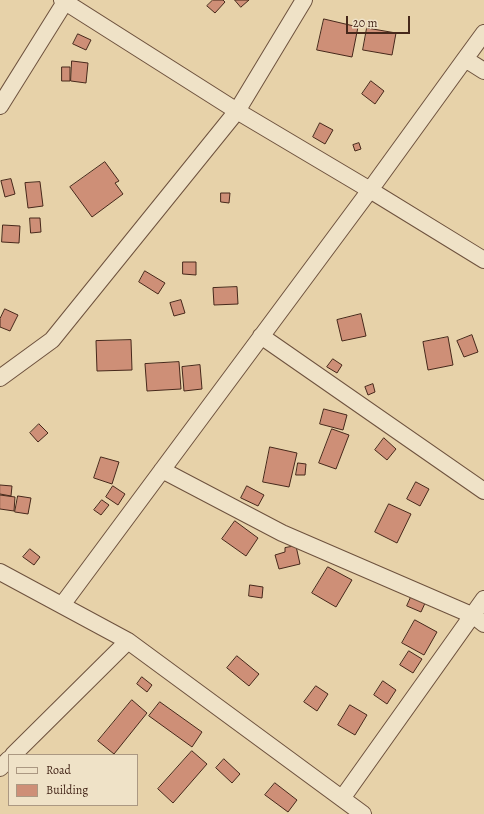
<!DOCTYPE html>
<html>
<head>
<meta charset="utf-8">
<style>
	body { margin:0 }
	#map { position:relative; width:484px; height:814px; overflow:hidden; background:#e7d2a9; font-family:Alegreya,serif }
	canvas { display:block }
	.legend { position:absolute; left:8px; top:754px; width:130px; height:52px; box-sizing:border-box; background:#efe2c7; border:1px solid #ab9882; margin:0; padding:5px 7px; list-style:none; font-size:12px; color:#46281b }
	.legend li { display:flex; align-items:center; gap:8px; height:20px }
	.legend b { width:20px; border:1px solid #ab9882 }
	.scale { position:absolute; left:346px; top:16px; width:64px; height:18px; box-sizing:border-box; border:2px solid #46281b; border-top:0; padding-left:5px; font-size:12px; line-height:14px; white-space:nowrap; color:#46281b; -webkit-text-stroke:3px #efe2c7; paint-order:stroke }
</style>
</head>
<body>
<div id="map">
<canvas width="484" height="814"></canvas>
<ul class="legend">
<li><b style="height:5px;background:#efe2c7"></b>Road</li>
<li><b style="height:11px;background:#ce8f77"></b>Building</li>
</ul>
<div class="scale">20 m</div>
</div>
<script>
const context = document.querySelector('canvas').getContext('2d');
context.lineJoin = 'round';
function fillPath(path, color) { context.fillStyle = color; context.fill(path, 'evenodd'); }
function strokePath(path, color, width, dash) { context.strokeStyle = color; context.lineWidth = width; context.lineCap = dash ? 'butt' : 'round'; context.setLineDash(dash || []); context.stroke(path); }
const building = new Path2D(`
	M213,0H223L225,2L215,13L207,6Z
	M235,0H249L241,7Z
	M324,19L358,27L352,57L317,50Z
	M367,28L396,33L392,55L363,50Z
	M78,34L91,40L86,50L73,44Z
	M72,61L88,63L86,83L71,81Z
	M62,67H70V81H62Z
	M371,81L384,91L375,104L362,94Z
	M320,123L333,130L325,144L313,137Z
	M359,143L361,149L355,151L353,145Z
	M105,162L119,181L115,183L123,194L92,217L70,187Z
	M11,179L15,194L5,197L1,181Z
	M40,182L43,206L28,208L25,183Z
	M221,193H230L229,203L221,202Z
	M30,218H40L41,232L31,233Z
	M3,225L20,226L19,243L2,242Z
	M183,262H196V275L183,274Z
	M145,271L165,283L158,294L139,282Z
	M237,287L238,304L214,305L213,288Z
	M181,300L185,313L174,316L170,303Z
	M5,309L18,315L10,331L0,327V319Z
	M361,314L366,336L342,341L337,320Z
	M472,335L478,352L464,357L457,341Z
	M448,337L453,365L428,370L423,342Z
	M131,340L132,370L97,371L96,341Z
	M333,359L342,365L337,373L327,367Z
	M179,362L181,389L147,391L145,364Z
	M200,365L202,389L184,391L182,367Z
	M373,384L375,392L368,395L365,387Z
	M324,409L347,415L343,430L320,424Z
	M39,424L48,433L38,442L30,433Z
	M332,429L349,435L336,469L319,463Z
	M384,438L396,449L387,460L375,450Z
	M270,447L297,453L289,487L263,482Z
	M101,457L119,462L112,484L94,478Z
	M298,463L306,464L305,475H296Z
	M416,482L429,489L420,506L407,499Z
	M0,485L12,486L11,496L0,494Z
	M113,486L125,494L118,505L106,497Z
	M247,486L264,495L258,506L241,498Z
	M0,495L15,497L14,511L0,509Z
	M18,496L31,498L28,514L15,512Z
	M102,500L109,505L101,515L94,510Z
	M389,504L411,514L397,543L375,532Z
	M235,521L258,538L246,556L222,539Z
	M296,546L300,564L279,569L275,555L285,552V548Z
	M30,549L40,557L34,565L23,557Z
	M328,567L352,580L336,607L312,593Z
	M250,585L263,587L262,598L249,596Z
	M412,595L426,601L421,612L407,606Z
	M415,620L437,632L424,655L402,643Z
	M409,651L422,659L413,673L400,665Z
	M237,656L259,674L249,686L227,668Z
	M142,677L152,685L147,692L137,684Z
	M383,681L396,690L387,704L374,695Z
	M316,686L328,694L317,711L304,702Z
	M132,700L147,713L114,754L98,741Z
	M160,702L202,732L192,747L149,716Z
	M350,705L367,715L355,735L338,725Z
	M192,751L207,764L173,803L158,789Z
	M224,759L240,774L232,783L216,768Z
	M275,783L297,800L288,812L265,795Z`);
fillPath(building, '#ce8f77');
strokePath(building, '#46281b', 1);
const minor = new Path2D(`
	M62,0L237,111L370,190L465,59L484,71
	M465,59L484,33
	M0,106L65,2
	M261,336L484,491
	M0,378L52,340L237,111L304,0
	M162,470L282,533L474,616L484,624
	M0,572L128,641L363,814
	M62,605L370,190L484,260
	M13,755L128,641
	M0,768L9,759
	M343,797L484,599`);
strokePath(minor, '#6e523e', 18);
strokePath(minor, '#efe2c7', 16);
</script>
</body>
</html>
